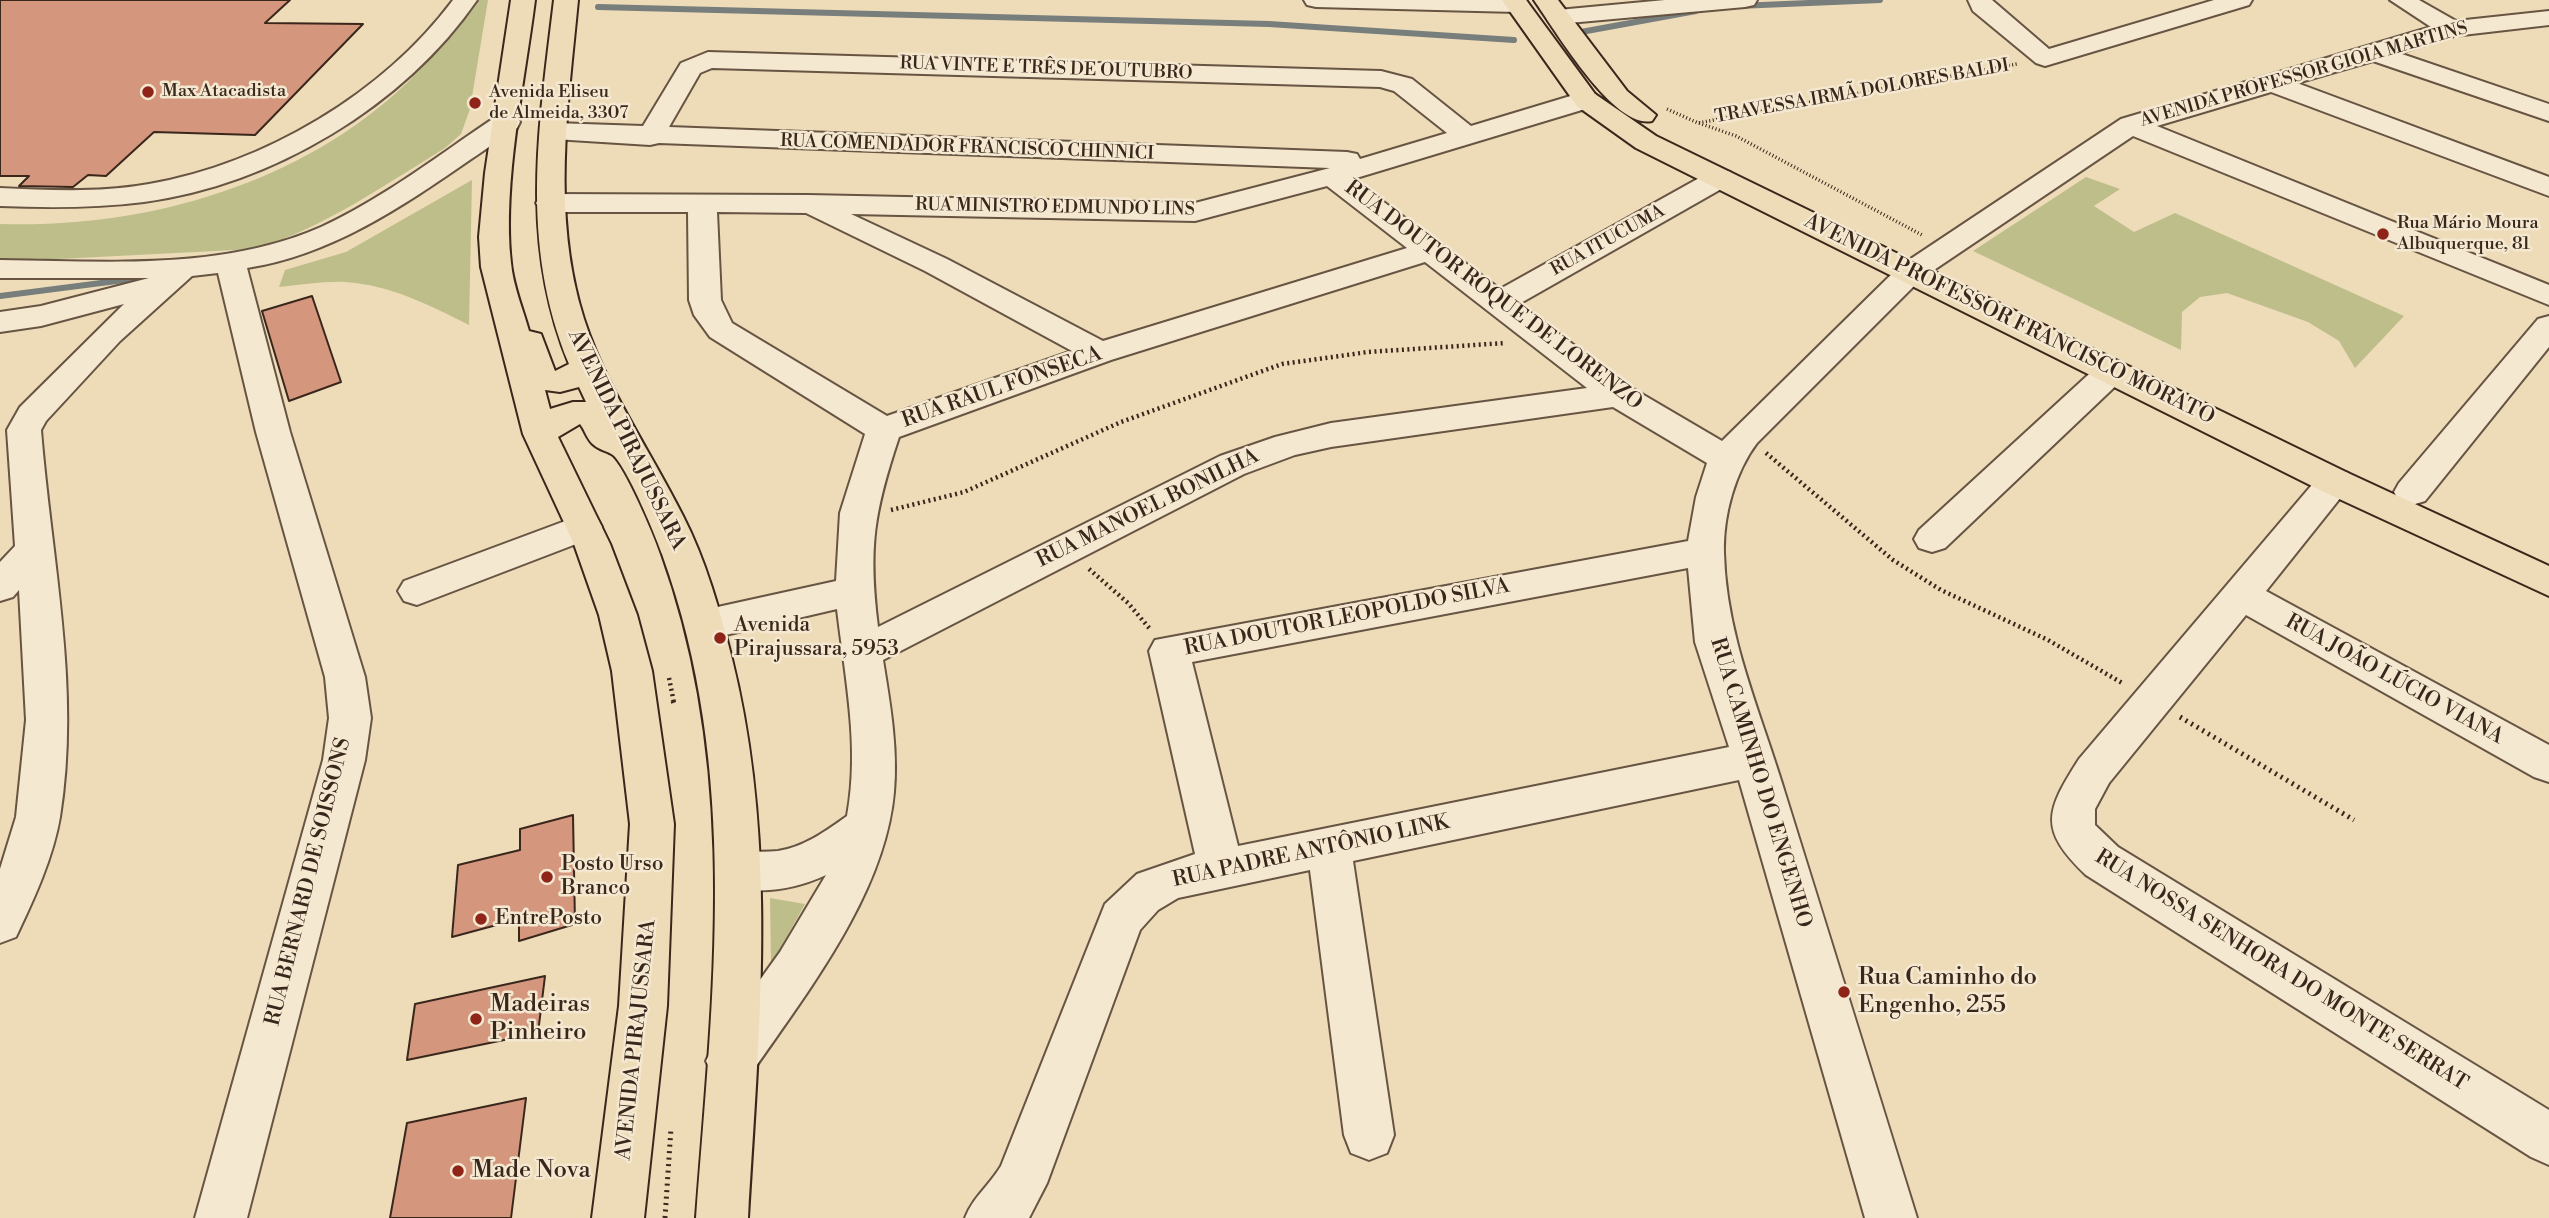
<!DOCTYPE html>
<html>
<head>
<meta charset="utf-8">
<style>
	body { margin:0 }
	canvas { display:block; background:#eedbb8 }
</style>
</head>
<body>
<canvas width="2549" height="1218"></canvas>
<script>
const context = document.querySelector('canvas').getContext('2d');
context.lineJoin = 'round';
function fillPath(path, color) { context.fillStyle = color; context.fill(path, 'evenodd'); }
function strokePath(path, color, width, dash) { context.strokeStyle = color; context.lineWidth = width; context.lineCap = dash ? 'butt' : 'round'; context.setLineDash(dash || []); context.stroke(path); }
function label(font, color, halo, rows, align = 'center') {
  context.font = font + ' "Libre Bodoni",serif'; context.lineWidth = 5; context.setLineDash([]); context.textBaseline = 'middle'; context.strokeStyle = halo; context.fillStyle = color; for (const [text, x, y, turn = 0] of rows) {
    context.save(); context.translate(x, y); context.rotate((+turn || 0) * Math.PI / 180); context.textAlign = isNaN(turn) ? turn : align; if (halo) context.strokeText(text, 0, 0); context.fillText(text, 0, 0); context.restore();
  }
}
fillPath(new Path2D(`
	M470,0H488L470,109L461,134L445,148C383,186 324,228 254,249L0,262V224C149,229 310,182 417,73C435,54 450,31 466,11Z
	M2086,177L2120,189L2094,206L2134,232L2175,213L2404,316L2355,368L2339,341L2308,322L2227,293L2200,297L2182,312L2181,350L1973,251Z
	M472,180L469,325C429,305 391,285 345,282C324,281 300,285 279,287L285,270L346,252Z
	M770,898L805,904L771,965Z`), '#bebe8b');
strokePath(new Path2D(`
	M1738,6L1880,0
	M598,7L1269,24L1514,40
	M1581,32L1696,11
	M0,296L140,278`), '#777e7b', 6);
const building = new Path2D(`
	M0,0H290L265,23L363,24L255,135L154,132L106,176L88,175L73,187L19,186L29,176H0Z
	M312,296L341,382L289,401L262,311Z
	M573,815L575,924L519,941V919L452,937L458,865L520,850V829Z
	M545,976L538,1033L407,1060L415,1004Z
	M526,1098L511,1218H390L407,1123Z`);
fillPath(building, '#d4967d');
strokePath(building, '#3a271c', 2);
const minor = new Path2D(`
	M453,0H477C404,106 272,185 144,202C96,208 48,208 0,206V188C49,190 100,193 149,184C264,164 383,94 453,0Z
	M1304,0H1526L1529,5L1526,10L1517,12L1316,7L1307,5Z
	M1665,0H1757L1754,5L1745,7L1558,24L1549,22L1546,17L1549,12L1558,10Z
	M1968,0H1992L2049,49L2214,0H2252L2249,5L2045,66L2036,63L1973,11Z
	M2390,0H2419L2456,21L2549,11V25L2454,36L2399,53L2549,104V121L2373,61L2297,83L2549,177V196L2271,92L2157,126L2549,285V305L2133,136L1922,278L1757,443C1735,472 1723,516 1724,553C1726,637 1761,713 1785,793C1829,934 1873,1076 1917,1218H1865L1739,780L1353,861L1394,1135L1387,1153L1369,1160L1351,1153L1344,1135L1310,870L1178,898L1158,910L1140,930L1047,1183L1029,1218H965C973,1197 989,1186 1001,1166L1105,904L1137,874L1195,854L1149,651L1155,640L1688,541L1696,497L1707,463L1613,407L1331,447L1295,455L1244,474L883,660C890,703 898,748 894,792C885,895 805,995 748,1078L731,1085L714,1078L706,1061L714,1044L780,952L826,875C793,890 758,896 723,884L717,870L723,856C742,849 758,853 778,851C804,847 826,831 847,816C860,747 845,678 837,609L704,640L690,635L685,625L690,615L704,610L836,581L840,513L865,434L710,337L694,315L689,300L688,212H550L540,209L536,203L540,197L550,194L808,195L1195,203L1330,168L659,143L650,145L554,139L544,137L540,131L544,125L554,123L643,126L681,63L708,52L1381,71L1412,79L1471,126L1577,94H1595L1599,100L1595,106L1353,179L1500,289L1710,172L1720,170L1730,172L1734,178L1730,184L1519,304L1630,387L1722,441L1900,266L2121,119L2431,27ZM712,68L1380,87L1394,91L1447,133L1360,159L1357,154L1347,152L669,127L700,73ZM1327,186L1407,248L1103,341L947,259L851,214L1195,221ZM717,212L806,213L925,271L1072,351L887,416L732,323L721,300ZM1425,262L1587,388L1331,423L1275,437L1220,456L878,627C868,547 874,512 899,437L1111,360ZM1688,568L1695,642L1729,747L1238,846L1192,662Z
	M507,114L517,116L520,122L517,128C432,184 350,252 247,268L290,432L365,677L371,718L365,760L247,1218H195L323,760L329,718L325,677L256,432L218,273L192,276L120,341L46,421L41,430C51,558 81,688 60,817C53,858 34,899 16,937L0,943V869L16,817L26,720L19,590L13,597L0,601V562L15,546L7,430L20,407L124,304L41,326L0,332V312L41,306L149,278H0V260C107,261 221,271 321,227C384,198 440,154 497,116Z
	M2549,316V347L2425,501L2412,505L2399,501L2394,492L2399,483L2538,319Z
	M2112,360L2124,364L2128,371L2124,378L1945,548L1932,552L1919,548L1914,539L1919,530L2100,364Z
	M2335,470L2348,473L2353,482L2266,591L2549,745V782L2534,777L2246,615L2109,783L2095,809V825L2118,847L2549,1110V1165L2531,1157L2086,875C2038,829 2046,811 2079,759L2322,473Z
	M584,514L597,518L602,527L597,536L417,605L404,601L398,591L404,581Z`);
const major = new Path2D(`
	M511,0H535C525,80 502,185 511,263C513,286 523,309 529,331L541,334L555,371L569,364C519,243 539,126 554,0H578C568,106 551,216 584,319C607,390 650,450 683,516C706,561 720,611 732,659C778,843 759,1031 748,1218H696C713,992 741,772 662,554C655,534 627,467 613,455C608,451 599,450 594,445C587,440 585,430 580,424L558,437L610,544L637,615L652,671L674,824L667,1006L644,1218H592L619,1006L630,824L612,671L599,615L574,544L523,434L481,267L479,237L485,173ZM579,387L586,402H573L550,409L545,390L560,392Z`);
const highway = new Path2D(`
	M1502,0H1526L1595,94L1656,136L2348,473L2549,566V596L2322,491L1636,148L1577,106Z
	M1534,0H1558L1627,91L1656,115L1652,121C1614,130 1555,30 1534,0Z`);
strokePath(minor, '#675443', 4);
strokePath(major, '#3a271c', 4);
strokePath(highway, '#3a271c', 4);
strokePath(new Path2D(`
	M1667,109L1698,123L2017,64
	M1699,123L1736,136L1922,235`), '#3a271c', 3.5, [1, 2.5]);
strokePath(new Path2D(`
	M1766,453L1893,560L1941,590L2048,640L2124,684
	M891,510L964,492L1121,422L1282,364L1368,352L1505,343
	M1089,569L1128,603L1150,629
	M669,678L674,703`), '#3a271c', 4.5, [2, 3.5]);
strokePath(new Path2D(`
	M673,701L674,704
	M2180,717L2354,820
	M665,1218L671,1128`), '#3a271c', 5, [2, 4.5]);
fillPath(minor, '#f4e8d1');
fillPath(major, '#eedbb8');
fillPath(highway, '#eedbb8');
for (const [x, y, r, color] of [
	[148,92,7,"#8f2418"],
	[475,103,7,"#8f2418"],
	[2383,234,7,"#8f2418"],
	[720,638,7,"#8f2418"],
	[547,877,7,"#8f2418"],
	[481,919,7,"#8f2418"],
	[1844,992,7,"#8f2418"],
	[476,1019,7,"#8f2418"],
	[458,1171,7,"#8f2418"]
]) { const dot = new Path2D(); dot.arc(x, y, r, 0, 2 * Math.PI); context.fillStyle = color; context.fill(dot); strokePath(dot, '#f4e8d1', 2.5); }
label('18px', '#3a271c', '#f4e8d1', [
	["RUA VINTE E TRÊS DE OUTUBRO",1046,69,2],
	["AVENIDA PROFESSOR GIOIA MARTINS",2304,75,-16],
	["TRAVESSA IRMÃ DOLORES BALDI",1862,92,-10],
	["RUA COMENDADOR FRANCISCO CHINNICI",967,148,2],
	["RUA MINISTRO EDMUNDO LINS",1055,208,1],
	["RUA ITUCUMA",1608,241,-29]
]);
label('18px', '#3a271c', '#f4e8d1', [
	["Max Atacadista",162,92],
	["Avenida Eliseu",489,93],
	["de Almeida, 3307",489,114],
	["Rua Mário Moura",2397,224],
	["Albuquerque, 81",2397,245]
], 'left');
label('21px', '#3a271c', '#f4e8d1', [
	["RUA DOUTOR ROQUE DE LORENZO",1493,296,37],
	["AVENIDA PROFESSOR FRANCISCO MORATO",2009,320,26],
	["RUA RAUL FONSECA",1002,388,-19],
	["AVENIDA PIRAJUSSARA",626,440,64],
	["RUA MANOEL BONILHA",1148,509,-26],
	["RUA DOUTOR LEOPOLDO SILVA",1347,618,-11],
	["RUA JOÃO LÚCIO VIANA",2394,680,29],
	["RUA CAMINHO DO ENGENHO",1760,783,73],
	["RUA PADRE ANTÔNIO LINK",1311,852,-12],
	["RUA BERNARD DE SOISSONS",309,882,-76],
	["RUA NOSSA SENHORA DO MONTE SERRAT",2281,971,32],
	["AVENIDA PIRAJUSSARA",637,1040,-84]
]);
label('21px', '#3a271c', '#f4e8d1', [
	["Avenida",734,626],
	["Pirajussara, 5953",734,650],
	["Posto Urso",561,865],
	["Branco",561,889],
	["EntrePosto",495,919]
], 'left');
label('24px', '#3a271c', '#f4e8d1', [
	["Rua Caminho do",1858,978],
	["Engenho, 255",1858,1006],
	["Madeiras",490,1005],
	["Pinheiro",490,1033],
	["Made Nova",472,1171]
], 'left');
</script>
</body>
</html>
